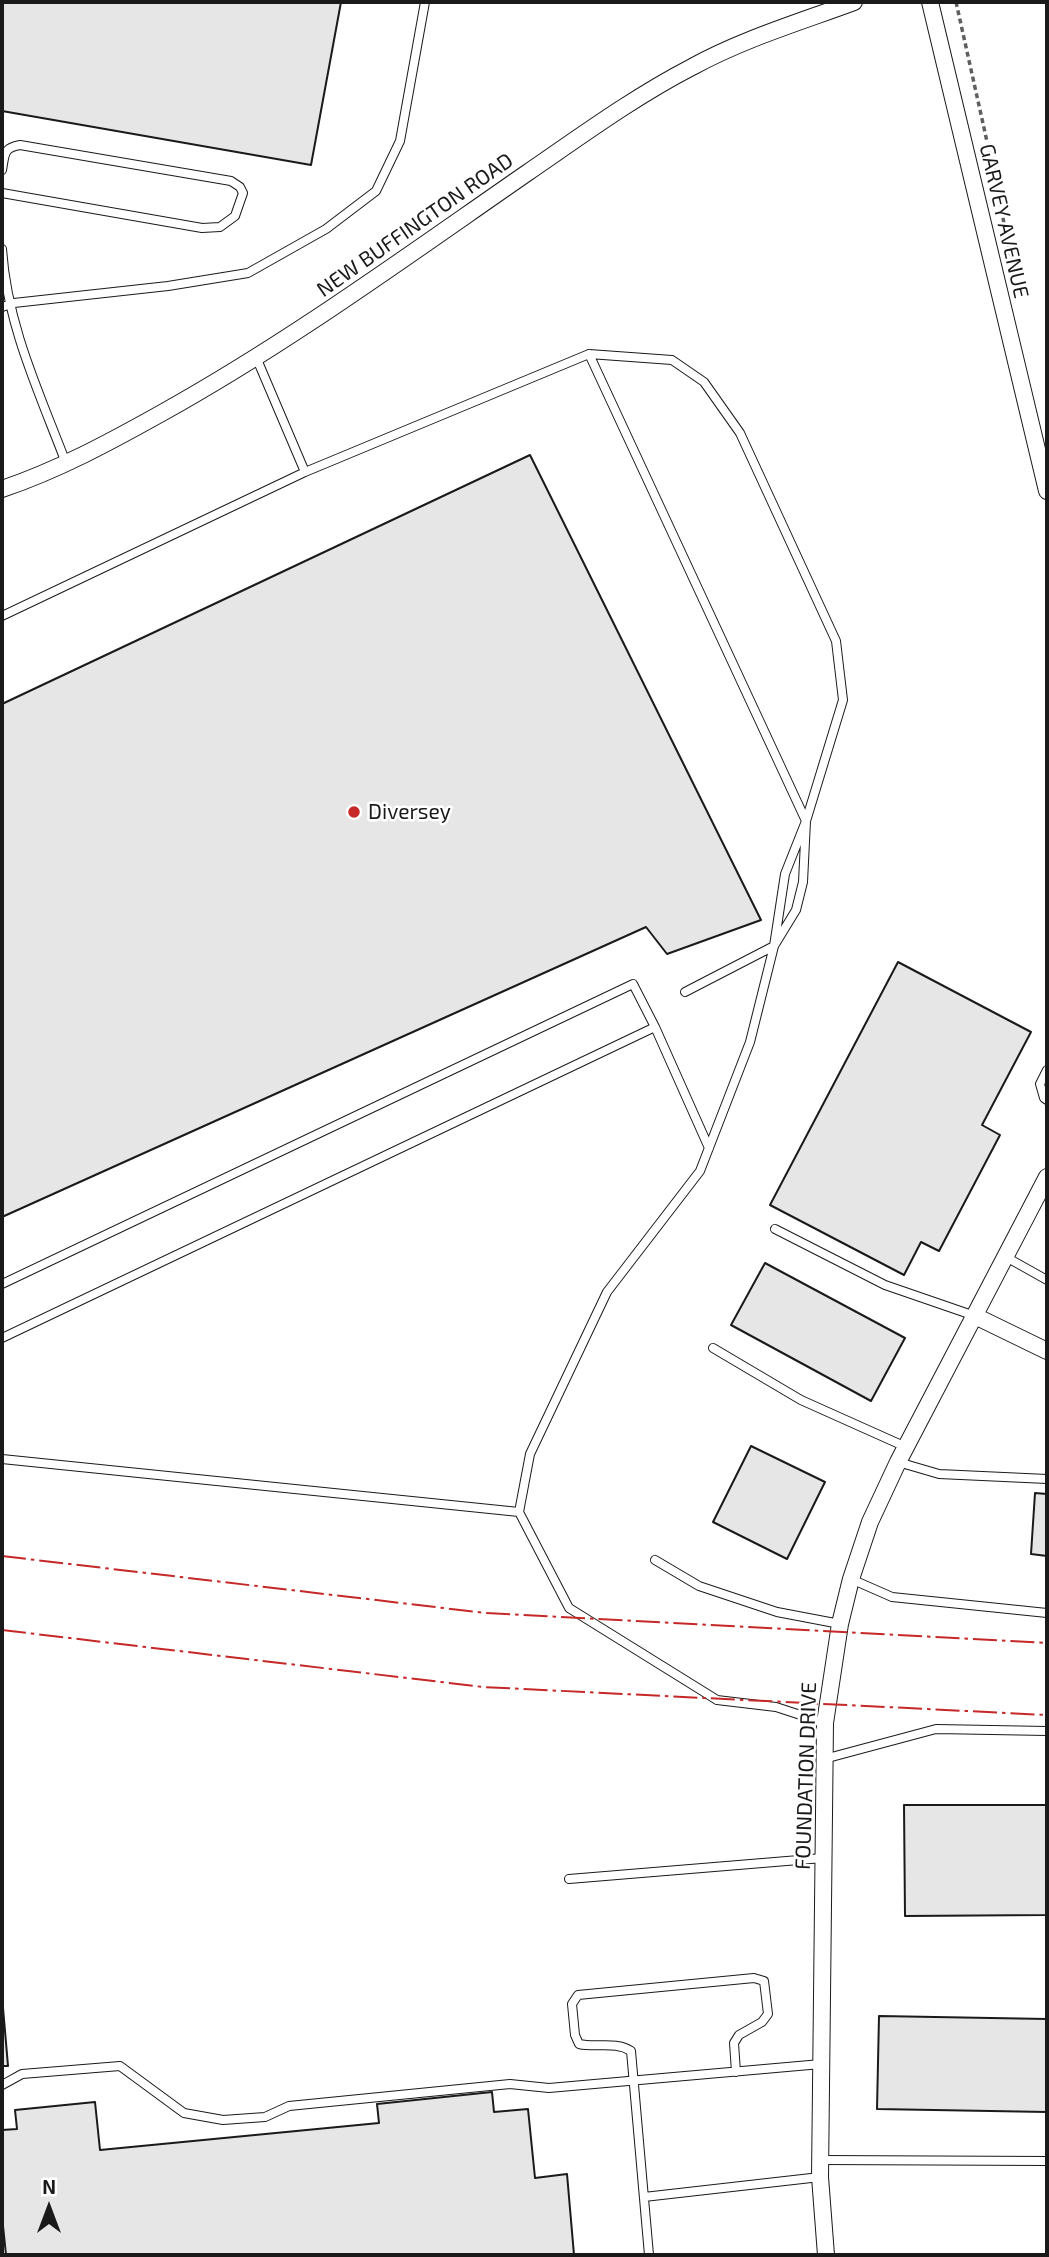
<!DOCTYPE html>
<html>
<head>
<meta charset="utf-8">
<style>
	body { margin:0 }
	#map { position:relative; width:1049px; height:2257px; overflow:hidden; background:#fff; font-family:"Exo 2",sans-serif }
	canvas { display:block }
	.frame { position:absolute; inset:0; border:4px solid #1a1a1a; pointer-events:none }
	.north { position:absolute; left:14px; top:2173px; width:70px; height:70px; -webkit-text-stroke:5px #fff; paint-order:stroke; rotate:0deg; font-size:19px; font-weight:700; line-height:28px; text-align:center; color:#1a1a1a }
	.north::after { content:''; display:block; margin:auto; width:24px; height:32px; background:#1a1a1a; clip-path:polygon(50% 0,100% 100%,50% 72%,0 100%) }
</style>
</head>
<body>
<div id="map">
<canvas width="1049" height="2257"></canvas>
<div class="frame"></div>
<div class="north">N</div>
</div>
<script>
const context = document.querySelector('canvas').getContext('2d');
context.lineJoin = 'round';
function fillPath(path, color) { context.fillStyle = color; context.fill(path, 'evenodd'); }
function strokePath(path, color, width, dash) { context.strokeStyle = color; context.lineWidth = width; context.lineCap = dash ? 'butt' : 'round'; context.setLineDash(dash || []); context.stroke(path); }
function label(font, color, halo, rows, align = 'center') {
  context.font = font + ' "Exo 2",sans-serif'; context.lineWidth = 5; context.setLineDash([]); context.textBaseline = 'middle'; context.strokeStyle = halo; context.fillStyle = color; for (const [text, x, y, turn = 0] of rows) {
    context.save(); context.translate(x, y); context.rotate((+turn || 0) * Math.PI / 180); context.textAlign = isNaN(turn) ? turn : align; if (halo) context.strokeText(text, 0, 0); context.fillText(text, 0, 0); context.restore();
  }
}
const building = new Path2D(`
	M2,2H341L311,165L2,111Z
	M530,455L761,920L667,954L646,927L2,1217V704Z
	M898,962L1031,1032L982,1125L1000,1135L939,1251L921,1242L904,1275L770,1205Z
	M765,1263L905,1338L871,1401L731,1325Z
	M751,1446L825,1482L787,1559L713,1522Z
	M1035,1493L1047,1494V1556L1031,1554Z
	M904,1805H1047V1915L905,1916Z
	M2,1996L8,2066H2Z
	M879,2016L1047,2019V2112L877,2109Z
	M492,2092L494,2112L528,2109L535,2178L567,2174L574,2255H6L2,2216V2130L17,2129L15,2110L95,2102L100,2150L379,2123L377,2104Z`);
fillPath(building, '#e6e6e6');
strokePath(building, '#1a1a1a', 2);
const lane = new Path2D(`
	M2,170C5,154 3,148 20,145L231,181L240,187L243,193L235,216L220,227L202,228L2,193
	M2,249C7,325 39,392 66,463
	M2,307L14,303L168,286L248,273L326,229L376,191L400,141L425,2
	M305,472L589,354L806,821L803,882L796,910L774,946L685,992
	M2,616L305,472L256,357
	M1047,1070L1040,1084L1044,1098L1047,1100
	M775,1229L885,1285L975,1316
	M1006,1257L1047,1280
	M2,1284L633,984L655,1027
	M2,1338L655,1027L709,1148
	M713,1348L801,1400L906,1447
	M2,1459L519,1512L569,1608L717,1700L776,1707L825,1723
	M898,1462L939,1474L1047,1479
	M519,1512L530,1454L607,1292L700,1171L750,1042L774,946L785,874L806,821L843,700L836,641L740,433L704,382L672,360L589,354
	M655,1560L699,1586L777,1612L840,1624
	M851,1579L892,1597L1047,1613
	M824,1759L936,1729L1047,1731
	M569,1879L823,1858
	M2,2085L22,2074L120,2066L184,2113L223,2120L265,2117L289,2106L510,2084L549,2088L821,2064
	M820,2160L1047,2161
	M644,2197L820,2177
	M649,2255L631,2051C615,2041 597,2048 579,2044L575,2035L572,2004L578,1995L754,1978L764,1981L768,2014L762,2022L739,2035L734,2043L736,2072`);
const street = new Path2D(`
	M930,2L1047,491
	M2,489C58,470 108,443 160,414C288,343 407,256 527,173C581,136 634,97 692,67C743,39 800,22 854,2
	M975,1316L1047,1351
	M826,2255L820,2177L825,1723L840,1624L851,1579L870,1522L898,1462L1047,1177`);
strokePath(lane, '#1a1a1a', 10);
strokePath(street, '#1a1a1a', 18);
strokePath(new Path2D(`
	M956,2L996,182L1013,270`), '#5f5f5f', 3.5, [5, 3.5]);
strokePath(lane, '#fff', 8);
strokePath(street, '#fff', 16);
strokePath(new Path2D(`
	M2,1556L486,1613L1047,1643
	M2,1630L483,1687L1047,1715`), '#c62828', 2, [24, 5, 3.5, 5]);
for (const [x, y, r, color] of [
	[354,812,7,"#c62828"]
]) { const dot = new Path2D(); dot.arc(x, y, r, 0, 2 * Math.PI); context.fillStyle = color; context.fill(dot); strokePath(dot, '#fff', 2.5); }
label('21px', '#1a1a1a', '#fff', [
	["GARVEY AVENUE",1004,221,77],
	["NEW BUFFINGTON ROAD",415,225,-35],
	["FOUNDATION DRIVE",806,1776,-88]
]);
label('21px', '#1a1a1a', '#fff', [
	["Diversey",368,812]
], 'left');
</script>
</body>
</html>
